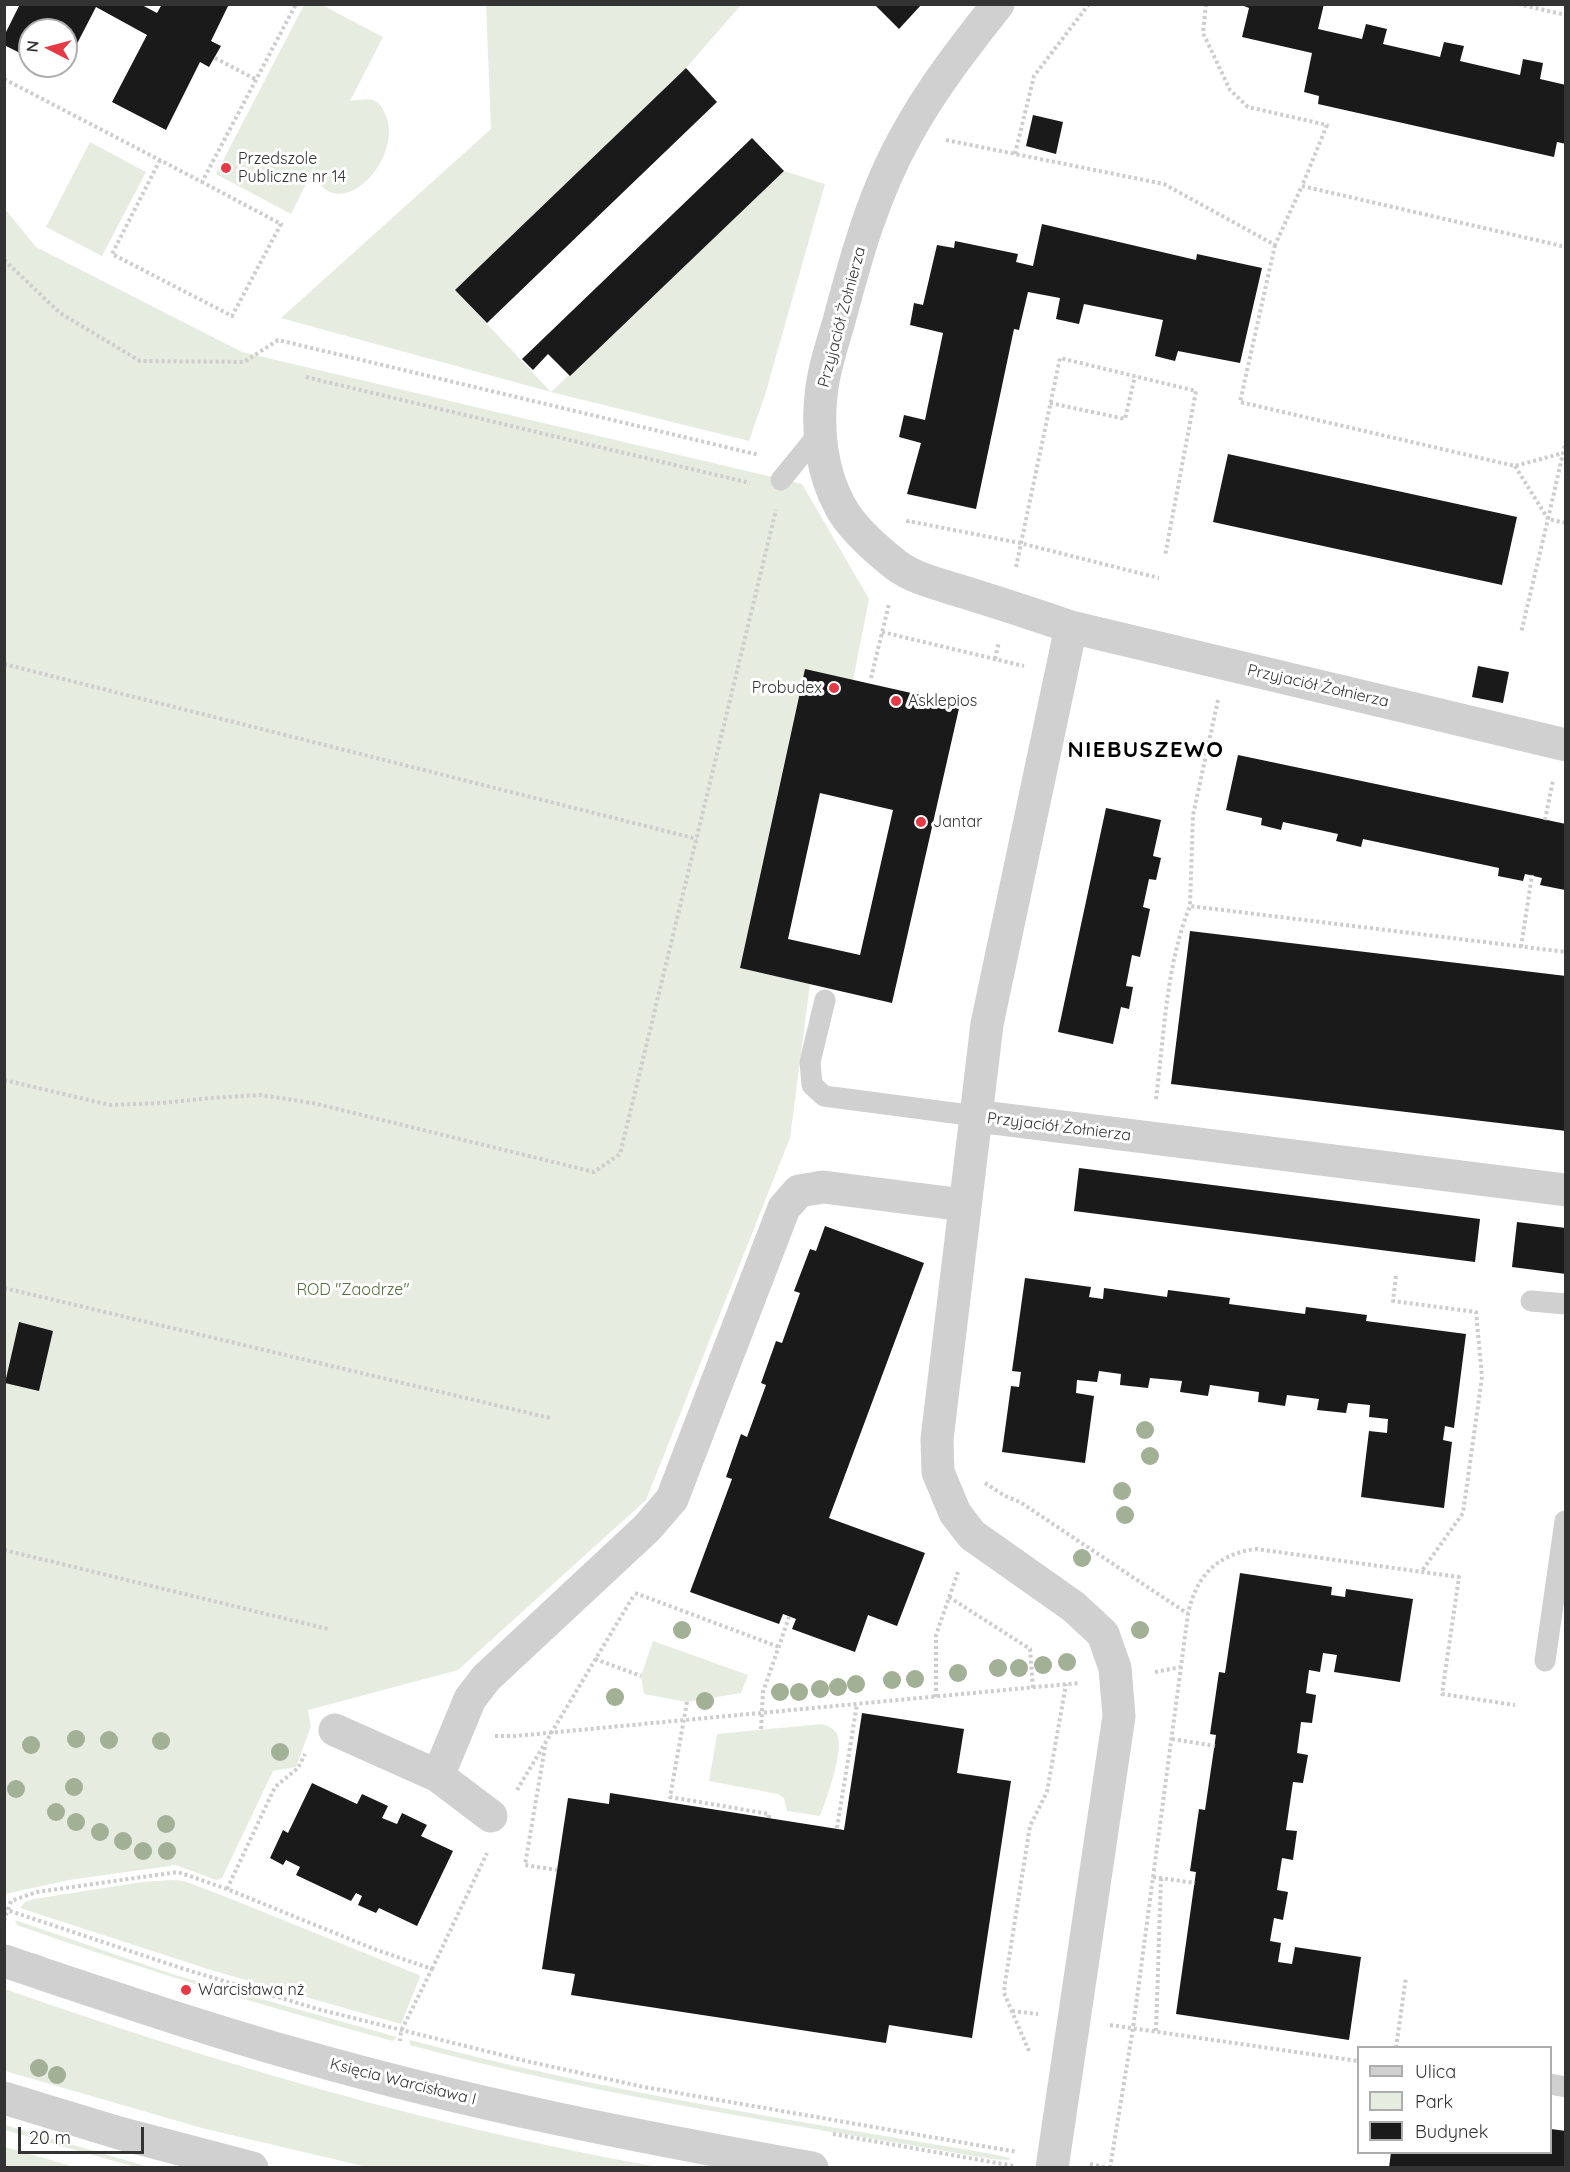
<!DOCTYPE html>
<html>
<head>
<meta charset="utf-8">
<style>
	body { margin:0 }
	#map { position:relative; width:1570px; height:2172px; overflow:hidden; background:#fff; font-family:Quicksand,sans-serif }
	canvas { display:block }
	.frame { position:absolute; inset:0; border:6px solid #333; pointer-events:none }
	.legend { position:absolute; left:1357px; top:2046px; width:195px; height:108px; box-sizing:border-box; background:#fff; border:2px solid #adadad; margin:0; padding:8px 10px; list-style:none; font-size:18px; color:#333 }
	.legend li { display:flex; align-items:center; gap:12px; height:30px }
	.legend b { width:30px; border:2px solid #adadad }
	.north { position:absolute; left:18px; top:18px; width:60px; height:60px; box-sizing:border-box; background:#fff; border:2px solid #adadad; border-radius:50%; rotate:276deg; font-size:16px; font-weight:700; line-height:24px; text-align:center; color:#333 }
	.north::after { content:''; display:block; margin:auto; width:21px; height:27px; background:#e63946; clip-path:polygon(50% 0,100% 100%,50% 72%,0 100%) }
	.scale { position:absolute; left:18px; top:2127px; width:126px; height:27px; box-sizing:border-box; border:3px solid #333; border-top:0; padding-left:8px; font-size:18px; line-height:21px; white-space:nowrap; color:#333; -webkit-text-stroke:4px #fff; paint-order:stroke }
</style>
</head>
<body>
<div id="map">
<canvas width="1570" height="2172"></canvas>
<div class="frame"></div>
<ul class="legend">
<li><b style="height:8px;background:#d0d0d0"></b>Ulica</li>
<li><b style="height:16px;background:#e6ecdf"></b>Park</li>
<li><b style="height:16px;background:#1a1a1a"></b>Budynek</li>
</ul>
<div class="north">N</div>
<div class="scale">20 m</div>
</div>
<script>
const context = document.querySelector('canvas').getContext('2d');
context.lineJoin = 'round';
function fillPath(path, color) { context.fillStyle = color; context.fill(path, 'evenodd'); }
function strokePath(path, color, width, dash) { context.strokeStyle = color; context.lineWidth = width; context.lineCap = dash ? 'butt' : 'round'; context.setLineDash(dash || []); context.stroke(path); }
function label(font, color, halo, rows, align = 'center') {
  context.font = font + ' Quicksand,sans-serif'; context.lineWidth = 6; context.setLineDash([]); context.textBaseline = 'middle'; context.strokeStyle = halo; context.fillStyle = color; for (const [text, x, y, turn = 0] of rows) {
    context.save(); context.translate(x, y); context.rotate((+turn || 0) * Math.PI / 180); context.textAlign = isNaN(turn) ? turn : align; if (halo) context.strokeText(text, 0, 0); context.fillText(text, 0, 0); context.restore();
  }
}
fillPath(new Path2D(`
	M304,5H322L383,37L350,101C357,100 366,98 373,100C380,103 382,107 385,114C404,154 349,217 321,185C317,181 316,173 314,168L291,214L216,174Z
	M486,5H741L686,68L455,290L551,392L784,171L825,184L765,395L749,441L551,392L281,318L491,129Z
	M90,142L146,172L102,256L46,227Z
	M4,208L36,247L242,352L802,484L869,599L853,680L803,676L740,968L810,984L790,1138L646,1500L458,1670L308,1710L311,1726L296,1767L273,1771L222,1878L216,1880L176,1865L69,1880L5,1894Z
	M653,1641L748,1675L741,1693L687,1702L644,1694L641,1676Z
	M822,1724C828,1726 834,1728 837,1734C845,1748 826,1801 820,1816L787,1811L784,1798L778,1794L709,1781L717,1734Z
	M172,1880L184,1881L226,1897L419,1975L420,1977L401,2024L211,1970L20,1908L25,1902L34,1899L142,1882Z
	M15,1920L175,1975L397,2037L393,2041C266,2007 141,1969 17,1925Z
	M5,1989C218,2064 437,2128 659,2167H367L202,2128L5,2071Z
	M410,2040C601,2091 797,2121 992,2154L1010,2158L1009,2160L992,2159C797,2125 601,2097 410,2045Z
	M5,2125L149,2167H135L5,2130Z
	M4,2147H5L75,2167H5Z`), '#e6ecdf');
fillPath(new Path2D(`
	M20,4H140L157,13L162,4H229L211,41L221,46L209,67L200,62L166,130L112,102L147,35L96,7L66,65V30H30V58L4,45V36Z
	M874,4H922L899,29Z
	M1239,4H1324L1318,29L1362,39L1366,24L1387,29L1383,44L1440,57L1444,42L1464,46L1460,61L1520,75L1523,59L1543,63L1540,79L1566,85V144L1557,142L1554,157L1318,104L1319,96L1304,92L1312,53L1242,37L1249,8Z
	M44,66H66L61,75Z
	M686,68L717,102L487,323L455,290Z
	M1033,115L1063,122L1056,154L1026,146Z
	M752,138L784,171L570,376L548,354L533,370L522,359Z
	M1042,224L1196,260L1197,254L1262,268L1240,363L1178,351L1175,361L1155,356L1163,320L1084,304L1079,324L1056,319L1060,298L1028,292L1019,330L1014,329L976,509L907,494L921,443L899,437L904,415L925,420L943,333L910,325L914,303L923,305L937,245L954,248L955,241L1018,254L1016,262L1033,266Z
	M1228,454L1517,517L1502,585L1213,522Z
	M1478,666L1509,672L1503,703L1472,697Z
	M805,669L960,704L892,1003L740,968ZM820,793L893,810L860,955L788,939Z
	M1238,755L1566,824L1565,890L1540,885L1542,878L1525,874L1523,881L1498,876L1499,868L1363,839L1361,847L1336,841L1338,834L1283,822L1281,830L1261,825L1262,818L1226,810Z
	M1106,808L1161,820L1153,856L1161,858L1156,880L1149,879L1143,907L1150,909L1140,957L1132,955L1126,986L1133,987L1129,1009L1121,1007L1113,1044L1058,1032Z
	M1190,931L1566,976V1131L1171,1084Z
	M1079,1168L1480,1219L1475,1262L1074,1211Z
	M1517,1222L1566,1228V1274L1512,1267Z
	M825,1226L924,1263L829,1518L925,1553L897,1626L868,1615L855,1652L792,1629L796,1619L783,1614L779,1624L690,1592L732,1479L726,1477L741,1434L747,1437L766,1385L761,1383L776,1341L782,1343L800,1293L794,1291L810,1249L816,1251Z
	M1025,1278L1091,1287L1089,1297L1103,1299L1104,1288L1167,1297L1168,1290L1230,1298L1229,1304L1305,1314L1306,1307L1367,1315L1366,1321L1466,1334L1454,1428L1445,1426L1443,1440L1452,1442L1444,1508L1361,1497L1369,1431L1387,1433L1388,1419L1369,1417L1370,1405L1348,1403L1346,1413L1317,1410L1319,1399L1287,1395L1285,1406L1258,1402L1259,1392L1210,1385L1208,1396L1180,1392L1182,1381L1150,1378L1148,1388L1120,1385L1121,1374L1099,1371L1097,1382L1077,1380L1076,1393L1094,1396L1085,1463L1002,1452L1011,1386L1019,1387L1021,1372L1012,1371Z
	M19,1322L53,1331L39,1391L5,1383Z
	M1240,1573L1332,1587L1331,1595L1345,1597L1346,1589L1413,1599L1400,1682L1334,1672L1337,1655L1323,1653L1320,1672L1309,1670L1306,1693L1316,1695L1312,1723L1301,1722L1297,1753L1308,1755L1303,1783L1293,1782L1286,1830L1297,1831L1293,1860L1282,1858L1277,1890L1288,1892L1283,1920L1274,1918L1270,1941L1281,1943L1278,1962L1292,1964L1295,1947L1361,1957L1349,2040L1176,2014L1196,1872L1190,1871L1199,1809L1205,1810L1216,1735L1210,1734L1219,1672L1225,1673Z
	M862,1713L964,1729L957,1773L1011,1781L972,2038L889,2025L886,2043L571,1995L575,1974L542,1969L568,1798L609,1804L610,1793L844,1830Z
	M312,1783L357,1804L362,1794L388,1806L382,1818L397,1824L402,1813L427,1825L421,1836L453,1851L417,1926L379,1908L376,1913L358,1905L362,1896L356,1893L351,1901L296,1875L300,1867L286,1860L283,1865L270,1858L283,1830L288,1833Z
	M1551,2129L1566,2131V2168H1389L1391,2152H1551Z`), '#1a1a1a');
strokePath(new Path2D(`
	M1206,4L1203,33L1230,90L1248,107L1327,125L1302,186
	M1518,4L1566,15
	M215,58L257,80
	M4,79L202,182L296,4
	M946,140L1164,184L1275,245L1302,186L1566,247
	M1015,154L1034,76L1089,4
	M160,160L112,254L232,316L281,224L202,182
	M1275,245L1240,402L1515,466L1563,453
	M4,260L60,313L140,361L244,362L278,340L759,455
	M306,377L750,483
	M1050,403L1125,419L1135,376
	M1566,440L1548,519L1566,523
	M1515,466L1548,519L1521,633
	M908,523V521L1020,543L1159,578
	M1016,567L1060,358L1196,391L1165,556
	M882,632L1024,666
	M995,659L999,642
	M4,664L697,839
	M871,678L889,604
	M1218,700L1193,815L1190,906L1566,952
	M1545,820L1553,780
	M1521,947L1532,875
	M4,1080L110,1105L162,1103L210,1098L260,1095L313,1103L594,1172L620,1154L776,510
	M1156,1099C1164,1037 1166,964 1190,906
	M1396,1276L1393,1301L1476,1312L1482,1377L1463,1513L1421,1572
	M4,1288L550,1418
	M985,1483L1005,1496L1020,1502L1188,1614
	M4,1550L328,1629
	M635,1593L779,1647
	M949,1597L1030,1649L1033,1688
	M595,1659L641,1676
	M1155,1672L1181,1667
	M936,1697V1635L958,1572
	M687,1702L670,1797L769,1814V1818
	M761,1729L763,1692L789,1617
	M495,1736H515L1079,1683
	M1172,1739L1215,1746
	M545,1747L525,1865L557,1870
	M517,1790L634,1595
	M837,1828L857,1704
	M1153,1877L1195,1883
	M227,1889L275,1787L298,1768L305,1754
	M4,1909L184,1969L321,2010L526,2061L644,2087L1017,2152
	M4,1921L11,1901L37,1892L178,1872L227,1889L374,1949L432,1969L401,2031L400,2041
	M432,1969L487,1853
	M1012,2011L1038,2014
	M1110,2025L1358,2061
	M1156,2031L1161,1878
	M1396,2048L1406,1977
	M1029,2051L1004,1993L1005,1983L1030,1826L1047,1792L1066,1684
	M833,2134L1014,2166
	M1090,2164L1109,2168
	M1110,2168L1133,2028L1188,1614C1196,1576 1217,1554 1256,1549L1459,1577L1442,1694L1515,1705`), '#cdcdcd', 4, [3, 3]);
strokePath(new Path2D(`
	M781,480L820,432
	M825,1000L810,1062L812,1085L824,1096L976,1116
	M1531,1301L1566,1304
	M1545,1661L1565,1521
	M1550,2084L1566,2087`), '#d0d0d0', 21);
strokePath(new Path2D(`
	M998,4C965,46 932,88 907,134C874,192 856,257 839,321C832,345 823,371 821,396C817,432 822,473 840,506C851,527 877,550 896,565C914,579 945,586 967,593C1002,604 1036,615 1071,627L987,1024L976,1116L1566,1190
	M1071,627L1566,745
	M976,1116L937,1439L938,1472L955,1513L972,1535L1074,1607L1103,1634L1115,1668L1119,1716L1052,2168
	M335,1730L438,1776L491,1816
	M438,1776L470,1699L486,1678L647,1528L672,1499L784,1208L799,1191L823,1187L964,1205`), '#d0d0d0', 33);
strokePath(new Path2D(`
	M4,1961C103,1994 202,2028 302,2056C470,2104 640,2137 812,2168
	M4,2098L119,2133L252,2168`), '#d0d0d0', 33);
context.fillStyle = '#a2b095';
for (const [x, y] of [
	[1145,1430],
	[1150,1456],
	[1122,1491],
	[1125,1515],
	[1082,1558],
	[682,1630],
	[1140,1630],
	[1067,1662],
	[1043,1665],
	[998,1668],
	[1019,1668],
	[958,1673],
	[915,1679],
	[892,1680],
	[856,1684],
	[838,1687],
	[820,1689],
	[780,1692],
	[799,1692],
	[615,1697],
	[705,1701],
	[76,1739],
	[109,1740],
	[161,1741],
	[31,1745],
	[280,1752],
	[74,1787],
	[16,1789],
	[56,1812],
	[76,1822],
	[166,1824],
	[100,1832],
	[123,1841],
	[143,1851],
	[167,1851],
	[39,2068],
	[57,2075]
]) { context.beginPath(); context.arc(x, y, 9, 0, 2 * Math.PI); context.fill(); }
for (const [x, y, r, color] of [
	[226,168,6,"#e63946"],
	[834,688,6,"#e63946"],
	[896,701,6,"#e63946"],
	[921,822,6,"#e63946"],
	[186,1990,6,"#e63946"]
]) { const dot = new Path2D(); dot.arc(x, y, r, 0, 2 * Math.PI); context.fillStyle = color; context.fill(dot); strokePath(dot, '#fff', 2); }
label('16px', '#333', '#fff', [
	["Przedszole",238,159],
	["Publiczne nr 14",238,177],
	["Probudex",822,688,"right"],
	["Asklepios",908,701],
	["Jantar",933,822],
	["Warcisława nż",198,1990]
], 'left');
label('16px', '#333', '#fff', [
	["Przyjaciół Żołnierza",842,317,-75],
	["Przyjaciół Żołnierza",1318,686,13],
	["Przyjaciół Żołnierza",1059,1127,7],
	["Księcia Warcisława I",403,2082,14]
]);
label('16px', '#56703f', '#fff', [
	["ROD \"Zaodrze\"",353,1290]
]);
context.letterSpacing = '1.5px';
label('bold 22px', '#000', '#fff', [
	["NIEBUSZEWO",1146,750]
]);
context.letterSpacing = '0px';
</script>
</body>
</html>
